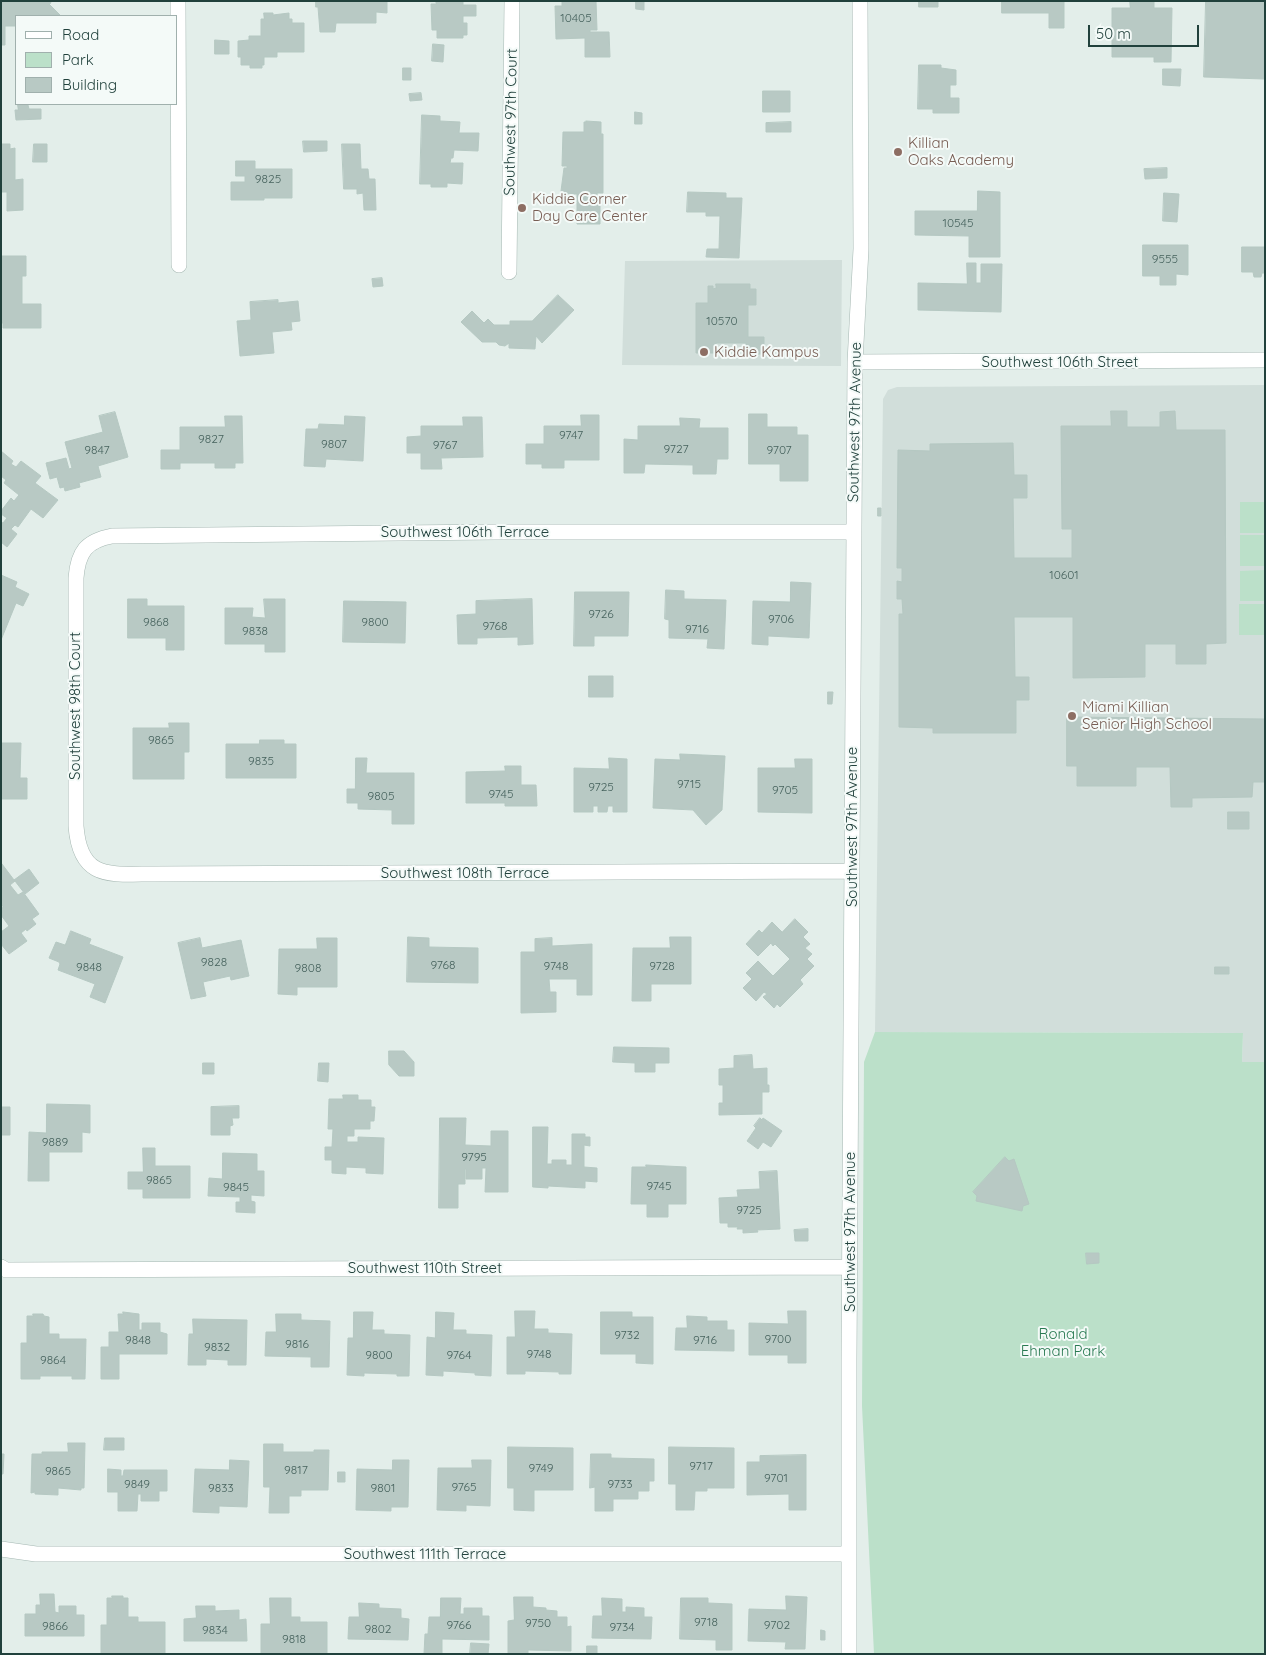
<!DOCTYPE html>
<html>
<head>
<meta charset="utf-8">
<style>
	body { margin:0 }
	#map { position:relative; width:1266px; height:1655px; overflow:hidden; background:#e3eeea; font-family:Quicksand,sans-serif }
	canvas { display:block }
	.frame { position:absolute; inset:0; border:2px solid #21413c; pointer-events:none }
	.legend { position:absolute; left:15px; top:15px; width:162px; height:90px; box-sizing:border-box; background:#f4faf8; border:1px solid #a0b0ad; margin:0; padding:6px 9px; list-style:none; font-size:15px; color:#21413c }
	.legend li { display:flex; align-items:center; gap:10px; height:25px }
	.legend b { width:25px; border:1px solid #a0b0ad }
	.scale { position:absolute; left:1088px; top:25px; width:111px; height:22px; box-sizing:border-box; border:2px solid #21413c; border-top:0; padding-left:6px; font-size:15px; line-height:18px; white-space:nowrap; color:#21413c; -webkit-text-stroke:4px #f4faf8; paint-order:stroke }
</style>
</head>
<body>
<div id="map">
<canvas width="1266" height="1655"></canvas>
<div class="frame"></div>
<ul class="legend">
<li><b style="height:6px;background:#fff"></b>Road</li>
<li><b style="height:14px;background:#bbe0c9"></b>Park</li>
<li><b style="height:14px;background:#b8c9c4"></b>Building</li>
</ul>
<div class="scale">50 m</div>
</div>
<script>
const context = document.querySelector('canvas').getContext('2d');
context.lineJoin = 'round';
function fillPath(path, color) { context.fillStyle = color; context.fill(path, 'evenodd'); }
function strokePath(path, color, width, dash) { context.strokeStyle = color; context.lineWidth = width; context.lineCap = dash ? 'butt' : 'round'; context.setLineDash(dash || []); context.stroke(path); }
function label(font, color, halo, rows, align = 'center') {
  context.font = font + ' Quicksand,sans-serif'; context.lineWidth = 4; context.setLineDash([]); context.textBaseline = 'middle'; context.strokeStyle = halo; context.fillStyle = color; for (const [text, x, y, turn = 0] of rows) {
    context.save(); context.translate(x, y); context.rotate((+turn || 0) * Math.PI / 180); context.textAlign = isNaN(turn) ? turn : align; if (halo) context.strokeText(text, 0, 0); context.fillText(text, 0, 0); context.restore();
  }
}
fillPath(new Path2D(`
	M842,260L841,366L622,365L625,261Z
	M1265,385V1062H1242L1243,1033L875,1032L883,399L888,390L897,387Z`), '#d1deda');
fillPath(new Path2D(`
	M1240,502H1265V533H1240Z
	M1240,535H1265V566H1240Z
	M1265,570V601H1240V571Z
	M1239,604H1265V635H1239Z
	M875,1032L1243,1033L1242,1062H1265V1654H874L862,1406L864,1062Z`), '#bbe0c9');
const building = new Path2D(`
	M1,1H50L51,3L49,4L60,15L16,16V26H5V45H1Z
	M316,1H387V13L376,12V23H336L335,32H320L318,7H316Z
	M436,1H463V5H476V16H463V23H467V35H463V38H437V30H432L431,4H436Z
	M560,1H596L597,30H590V32H609L610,57H585V38L556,39L555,6H562V2Z
	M636,1H644V10L636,9Z
	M919,1H938V7H919Z
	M1002,1H1064V28H1049V13H1002Z
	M1130,1H1154V8H1172L1171,62H1154V57H1112V8H1130Z
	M1206,1H1265L1264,79L1204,77Z
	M264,13H273V15L289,13V19H292V23H304V52H277V57H264V65H262V68H250V65H241V57H238V41L249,40V36H261V19H264Z
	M215,40L229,41V54H215Z
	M433,44L444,45L443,62L432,61Z
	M919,65H941V68L956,70V85H950V98H959V113H933V109H918Z
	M403,68H411V80H403Z
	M1163,69H1181L1180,86L1163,85Z
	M763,91H790V112H763Z
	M421,93L422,100L410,101L409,94Z
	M18,105H28L29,109H41V119L16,120L15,110H18Z
	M635,112L642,113V124H635Z
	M422,115L440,116V121L460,122L459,133H479L478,151L454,150L453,158H451L450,163H463L462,184L447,183V187H431V184H420Z
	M586,121L601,122V134H603V193H597V203H600V224H577V194H562L561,191L564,168H567V166H562L563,132H584V122H586Z
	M791,122V132H766V123Z
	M303,141H327V151L304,152Z
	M1,144H10V149L15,148V180L23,179V210L7,211V192H1Z
	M34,144H47V162H33Z
	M342,144H360L361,169H368L369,179H375L376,210H364L363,193L357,194V189H344Z
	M236,161H255V169H292V198H264V200H231V182H245V176H236Z
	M1167,168V178L1145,179L1144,169Z
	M978,191L1000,192V257H969V236L915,235V211H977Z
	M688,192L726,193V198H742L739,258L706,257L707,249H719L720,216H706V212H687Z
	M1164,193L1179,194L1177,222L1163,221Z
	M1143,245H1188V275L1176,274V285H1160V276H1143Z
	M1242,247H1265V273H1262L1261,277H1254L1253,272H1242Z
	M1,256H26V276H22V304H41V328H3V323H1Z
	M967,263H976V283H981V264H1002L1001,312L918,310V283L967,284Z
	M382,278L383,286L373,287L372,279Z
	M716,284H750V289H756V305H748V337H764V354H746V343H716V353H696V303H708V286H713V289L716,288Z
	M558,295L574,310L542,343L536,336L535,349L509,348V343L505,346L499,345L496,342H482L461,322L472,311L484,323L488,319L494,325H510V321H532Z
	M278,300V303L298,301L300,321L291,322L292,330L272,332L274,353L240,356L237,321L251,320L250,302Z
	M1111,411H1127V427H1160V412L1175,411L1176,430H1225L1226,643L1206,644V664H1176V644H1145V677L1073,678V617H1014L1015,677H1029V700H1016V733H933V728L899,727V614H903L902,599H897V581L902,582V568H897L898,450L930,451V444L1013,443L1014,475H1027V498H1013L1014,558H1072V529H1062L1061,426H1111Z
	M115,412L128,457L98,466L101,477L79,483L80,487L65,491L64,487L60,488L57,477L50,479L46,463L66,458L69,469L72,468L65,442L103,432L99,416Z
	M749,414H767V427H797V435H808V481H780V464H749Z
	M581,415H599V460H564V468H542V464H526V444H544V426H581Z
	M225,416H242L243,463H235V468H215V463H180V469H161V450H180V427H225Z
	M345,416L365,417L363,461L326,459L325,467L304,466L306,429H318L319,424L344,425Z
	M463,417H482L483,457L441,458L442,469H421V453H407V437L421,436V426H463Z
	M680,418L700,419L699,428H728V459H717L716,474H693V465L645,464L644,473H624V439L638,440V426H680Z
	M1,451L13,461L11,464L16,467L21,461L41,476L35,483L58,500L43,518L31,509L18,527L15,525L11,529L17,534L7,547L1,542V522L3,523L7,518L1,514V511L11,498L14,501L19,495L4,483L6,480L1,476Z
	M878,508H881V516H878Z
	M1,575L17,582L15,587L29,594L23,606L16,603L1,640Z
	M791,582L811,583L809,638L768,636V645L752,644L753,601L790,602Z
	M666,590L684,591V599L726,600L724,649L707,648L708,639L669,638V620L665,619Z
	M575,592H629L628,636H594V646H574Z
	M128,599H147V606H184V650H166V638H128Z
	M264,599H285V652H265V644H225V608H253L252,617L265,618Z
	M532,599L533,644L518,645V637L477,638V644H458L457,615L476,614V601Z
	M344,601L406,602L405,643L343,642Z
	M589,676H613V697H589Z
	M828,692H833L832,704H828Z
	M1067,717L1265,719V782H1253L1252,797L1192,798V807H1171L1170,767H1136V786H1077V766H1067Z
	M169,723H189V752H184V779H133V728H169Z
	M260,740H284V744H296V778H226V744H259Z
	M1,743H21L20,778H27V799H1Z
	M680,754L725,756L722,810L706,825L693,810L653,808L655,759L680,760Z
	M356,758H367L366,773H414V824H392V810L358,809V803H347V789H355Z
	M609,758L627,759V812H613V806H608L607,812H598V806H593V812H574V768L609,769Z
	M795,759H812V813L758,812V768H795Z
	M505,766H521V785H536L537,806H505V803H466V772L505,771Z
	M1228,812H1249V829H1228Z
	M2,864L14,880L29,869L39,883L25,894L15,881L10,885L18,895L23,892L39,914L32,919L36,924L27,931L26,929L21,933L27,941L9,954L1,944V932L9,926L1,915L3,906L1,904Z
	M795,919L808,932L803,937L810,944L805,948L812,954L807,959L814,966L800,980L803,984L780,1007L777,1004L774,1008L763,997L767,994L764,992L756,1001L743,988L752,979L746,973L758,961L773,976L790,959L775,944L773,946L771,943L758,956L746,944L759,930L762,933L772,922L782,932Z
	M71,931L91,939L89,944L123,957L105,1003L90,997L95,984L58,970L60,964L59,962L49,958L56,942L65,945Z
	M408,937L429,938V947L478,948V983L407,982Z
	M670,937H691V984H651V1001H632L633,948H670Z
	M200,938L202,948L241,940L249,976L231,980L230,976L203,982L206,996L191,999L178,943Z
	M317,938H337V987H297V995L278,994L279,949H317Z
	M552,938V946L592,944V995H577V979H549L550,992H556V1012L521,1013V952H535V939Z
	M1215,967H1229V974H1215Z
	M614,1047L669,1048V1063H655V1072H635V1063L613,1062Z
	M389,1051H404L414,1062V1076H399L389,1065Z
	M752,1055L753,1069L767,1068V1085H769V1092H762V1114L719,1115V1103H723V1085H719V1069L734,1068V1056Z
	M203,1063H214V1074H203Z
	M319,1063H329L328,1082L318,1081Z
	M343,1095H358V1100H371V1107H375L374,1121H370V1129H354V1136H347V1142H358V1137L384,1138L383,1174L366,1173V1168L346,1167V1174L332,1173V1160H325V1147H332L333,1129H328L329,1099H343Z
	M47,1104L90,1105V1133L82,1132V1152H49V1181H28L29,1132L46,1133Z
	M239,1106V1118H232L233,1125L230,1126V1135H211V1107Z
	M1,1107H10V1135H1Z
	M440,1118H466L465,1145L491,1146V1131H508V1192H485L486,1168H482V1179H466V1169H465V1184H458V1208H439Z
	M760,1118L762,1120L763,1118L782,1131L771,1147L763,1142L758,1149L747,1141L756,1128L754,1126Z
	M533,1127H548L547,1164H552V1160H566V1165H572V1134H585V1137H590V1146L584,1145V1167L597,1168V1182L585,1181V1188L548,1186V1188L533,1187Z
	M143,1148H155V1166H190V1198H143V1189H128V1172H143Z
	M223,1153L257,1154V1171H264V1196L251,1195V1201L255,1202V1213L236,1212V1202H240V1197L208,1196L209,1178L222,1179Z
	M1005,1157L1009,1161L1014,1159L1029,1204L1023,1206L1022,1211L976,1201L977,1196L973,1192Z
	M646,1165L686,1167V1204H668V1217H647V1204H631L632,1167H646Z
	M777,1171L780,1229L757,1230L758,1232L743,1233V1229H737L738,1227H728V1223H720L719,1198L738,1197L737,1190L760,1189L759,1172Z
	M808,1229V1241H795L794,1230Z
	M1086,1253H1099V1263L1087,1264Z
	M515,1311H535L534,1329H548V1333L572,1334L571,1374H559V1372L525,1371V1374H507V1337H515Z
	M788,1311H806V1363H788V1355H749V1323L788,1324Z
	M123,1312L139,1314V1330H142V1323H160V1332L167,1334V1354H119V1379H101V1347H109V1332H119L118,1314H123Z
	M354,1312H373L372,1330H384V1334L410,1335L409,1376H397V1374L364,1373V1376L347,1375L348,1338H353Z
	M436,1312L454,1313L453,1330H466V1334L492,1335L491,1376L475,1375V1373L443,1371V1376L426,1375L427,1337L435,1338Z
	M601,1312H632V1317H653V1364L636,1363V1354H601Z
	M33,1314H43L44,1316L49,1317V1334H59V1339H86L85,1379H72V1376H40V1379H21V1343H27V1316H33Z
	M276,1314H301V1320L330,1321L329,1367H311V1357L265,1356L266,1332H276Z
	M687,1316L707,1317V1321H727V1330H734V1351L675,1350L676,1328H687Z
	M193,1319L247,1320L246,1365H228V1360L206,1359V1365H188L189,1334H193Z
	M105,1438H124V1450H104Z
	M68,1443H85L84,1488H81V1490L58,1488V1495L35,1494V1492L31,1493L32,1454H42V1452H68Z
	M264,1444H283V1452H314V1450H329L328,1490H301V1496H289V1513H269L270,1487H264Z
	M508,1447L573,1448V1490H534V1511L514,1510V1488H508Z
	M669,1447L734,1448V1488H707V1491H695L694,1510H676V1484H669Z
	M1,1454H4L3,1474H1Z
	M591,1454H611V1458L654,1459V1481H649V1491H638V1499H613V1511H595V1487L590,1488Z
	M806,1455V1510H789V1494L747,1495V1462H760V1456Z
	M230,1460L249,1461L247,1507L219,1506V1513L193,1512L195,1469L229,1470Z
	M393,1460H409L408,1507H391V1511L356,1510L357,1469L392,1470Z
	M472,1460H491L490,1506L466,1505V1511L437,1510L438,1468H472Z
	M108,1469L121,1470V1476H123L124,1470H167V1491H159V1501H141V1494H138L137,1511H118V1492H108Z
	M338,1472H345V1482H338Z
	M40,1594H54L55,1612L59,1613V1606H76V1615H84V1636H25V1614H36V1605H40Z
	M112,1596H123V1598H128V1617H138V1622H165V1654H101V1625H107V1598H112Z
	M786,1596L807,1597L805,1649H785L786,1642L748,1641L749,1609L786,1610Z
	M514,1597H533V1607L546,1608V1610L557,1611V1617H567V1627L571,1626V1651L528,1650V1654H508V1621L514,1620Z
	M270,1598H291V1617H300V1622H327V1654H261V1624H270Z
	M441,1598H461L460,1614H464V1608H482V1616H489V1640L442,1639V1654H424L425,1634H428L429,1617H440Z
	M602,1598L622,1599V1612H626V1607L644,1608V1617H652L651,1639L592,1638L593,1616H602Z
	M681,1598H708V1603L732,1604V1650H716V1640L680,1639Z
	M359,1603L379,1604V1608L401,1609V1618L409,1619L408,1640L348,1639L349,1617H359Z
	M196,1606H215V1611L239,1610V1620L246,1619L247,1641H184V1619L196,1618Z
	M821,1630L825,1631V1640H821Z
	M471,1643L489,1644L488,1654H470Z
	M587,1646H597V1654H587Z`);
fillPath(building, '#b8c9c4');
strokePath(building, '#b5c8c2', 1);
const minor = new Path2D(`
	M178,1L179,265
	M509,272L512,1
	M855,362L1265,360
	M851,871L154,874C109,874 80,880 76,826V578C78,552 86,541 112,536L495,532H854
	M1,1267L6,1270L849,1267
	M1,1549L36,1554H849
	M849,1654V1359L855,362L861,249L860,1`);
strokePath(minor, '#a5b7b2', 16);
strokePath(minor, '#fff', 15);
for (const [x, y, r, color] of [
	[898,152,5,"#8d6e63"],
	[522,208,5,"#8d6e63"],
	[704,352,5,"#8d6e63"],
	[1072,716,5,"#8d6e63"]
]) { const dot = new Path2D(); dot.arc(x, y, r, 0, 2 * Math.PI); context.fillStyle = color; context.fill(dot); strokePath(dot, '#f4faf8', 2); }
label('12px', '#47635e', null, [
	["10405",576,18],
	["9825",268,179],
	["10545",958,223],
	["9555",1165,259],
	["10570",722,321],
	["9747",571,435],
	["9827",211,439],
	["9807",334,444],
	["9767",445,445],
	["9727",676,449],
	["9847",97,450],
	["9707",779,450],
	["10601",1064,575],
	["9726",601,614],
	["9706",781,619],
	["9868",156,622],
	["9800",375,622],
	["9768",495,626],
	["9716",697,629],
	["9838",255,631],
	["9865",161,740],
	["9835",261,761],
	["9715",689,784],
	["9725",601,787],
	["9705",785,790],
	["9745",501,794],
	["9805",381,796],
	["9828",214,962],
	["9768",443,965],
	["9748",556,966],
	["9728",662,966],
	["9848",89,967],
	["9808",308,968],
	["9889",55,1142],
	["9795",474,1157],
	["9865",159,1180],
	["9745",659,1186],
	["9845",236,1187],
	["9725",749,1210],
	["9732",627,1335],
	["9700",778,1339],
	["9848",138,1340],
	["9716",705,1340],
	["9816",297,1344],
	["9832",217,1347],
	["9748",539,1354],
	["9800",379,1355],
	["9764",459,1355],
	["9864",53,1360],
	["9717",701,1466],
	["9749",541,1468],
	["9817",296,1470],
	["9865",58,1471],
	["9701",776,1478],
	["9849",137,1484],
	["9733",620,1484],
	["9765",464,1487],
	["9833",221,1488],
	["9801",383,1488],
	["9718",706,1622],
	["9750",538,1623],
	["9766",459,1625],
	["9702",777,1625],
	["9866",55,1626],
	["9734",622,1627],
	["9802",378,1629],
	["9834",215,1630],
	["9818",294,1639]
]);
label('15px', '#21413c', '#f4faf8', [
	["Southwest 97th Court",511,122,-89],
	["Southwest 106th Street",1060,362],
	["Southwest 97th Avenue",855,422,-89],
	["Southwest 106th Terrace",465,532],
	["Southwest 98th Court",75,706,-90],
	["Southwest 97th Avenue",852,827,-90],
	["Southwest 108th Terrace",465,873],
	["Southwest 97th Avenue",850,1232,-90],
	["Southwest 110th Street",425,1268],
	["Southwest 111th Terrace",425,1554]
]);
label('15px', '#785e54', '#f4faf8', [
	["Killian",908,143],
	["Oaks Academy",908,160],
	["Kiddie Corner",532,199],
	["Day Care Center",532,216],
	["Kiddie Kampus",714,352],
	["Miami Killian",1082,707],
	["Senior High School",1082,724]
], 'left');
label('15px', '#297a52', '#f4faf8', [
	["Ronald",1063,1334],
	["Ehman Park",1063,1351]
]);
</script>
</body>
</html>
